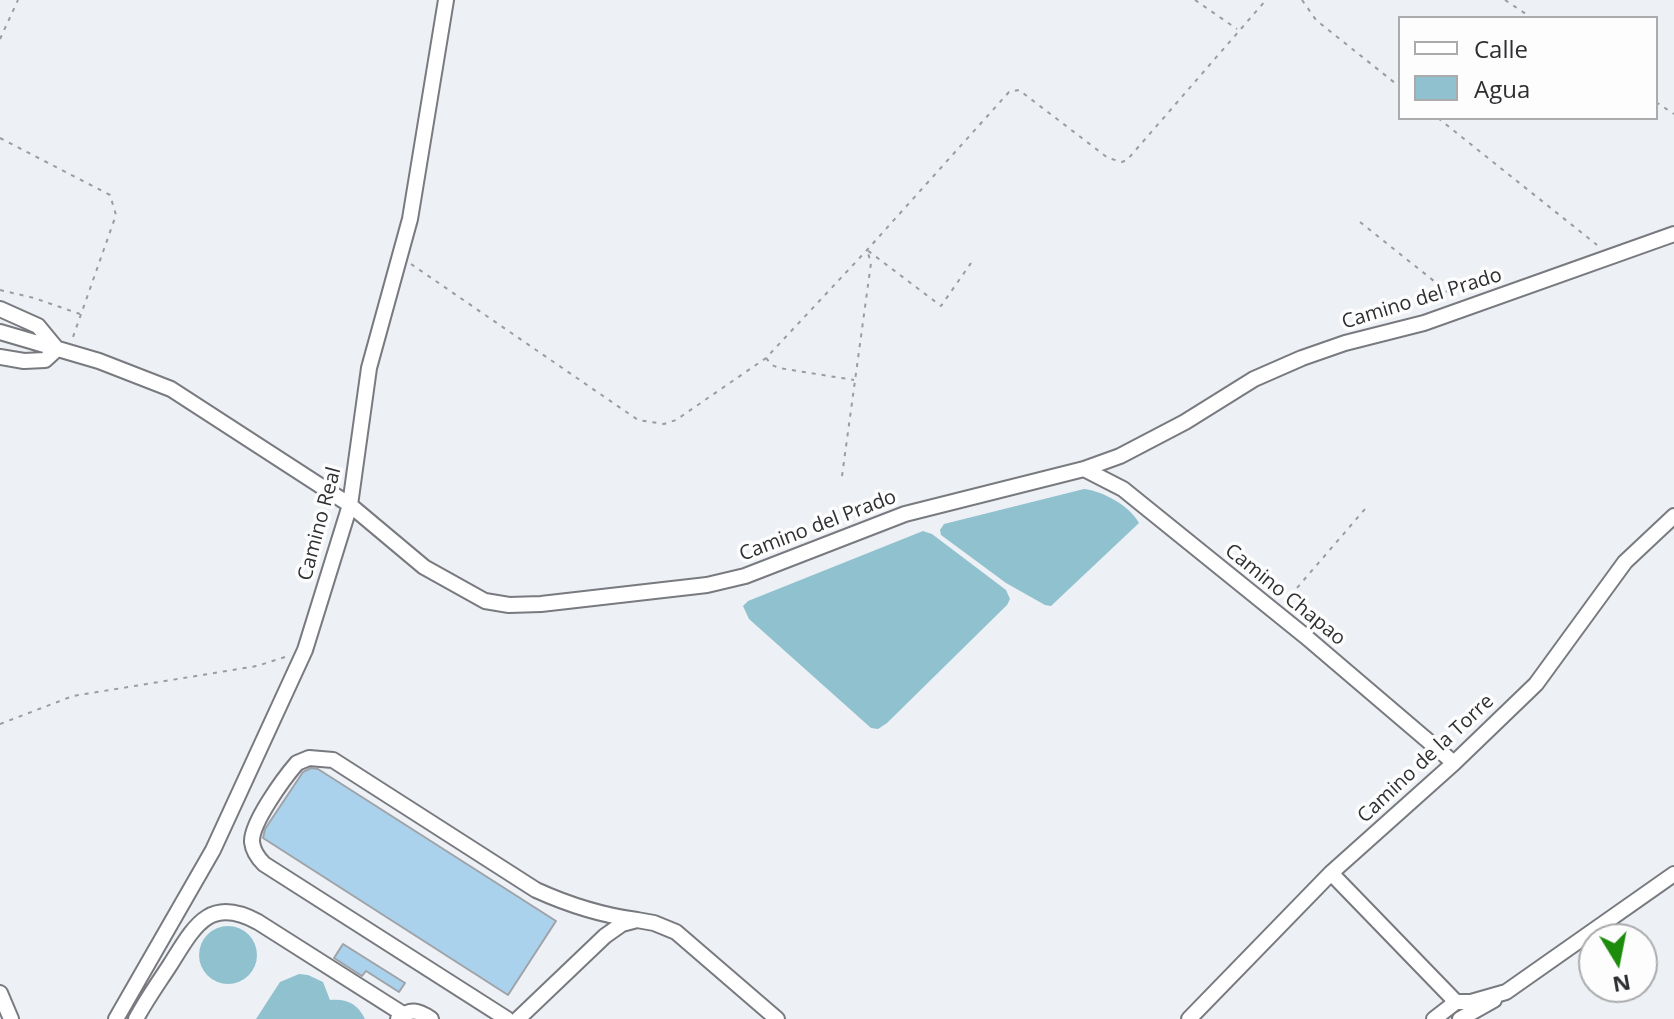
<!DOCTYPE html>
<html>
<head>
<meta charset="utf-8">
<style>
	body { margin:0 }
	#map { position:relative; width:1674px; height:1019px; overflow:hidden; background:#edf0f5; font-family:"Open Sans",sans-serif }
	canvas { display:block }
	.legend { position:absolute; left:1398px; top:16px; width:260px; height:104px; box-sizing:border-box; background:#fdfdfe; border:2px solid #aaabac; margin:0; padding:10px 14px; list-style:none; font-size:24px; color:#2e2f31 }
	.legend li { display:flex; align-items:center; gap:16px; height:40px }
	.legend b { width:40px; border:2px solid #aaabac }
	.north { position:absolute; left:1578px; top:923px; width:80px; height:80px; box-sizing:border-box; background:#fdfdfe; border:2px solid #aaabac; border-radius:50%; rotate:170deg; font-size:22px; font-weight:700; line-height:32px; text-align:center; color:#2e2f31 }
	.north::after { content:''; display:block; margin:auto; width:28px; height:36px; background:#1d8b0b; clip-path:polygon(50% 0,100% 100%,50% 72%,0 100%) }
</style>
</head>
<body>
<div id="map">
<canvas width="1674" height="1019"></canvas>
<ul class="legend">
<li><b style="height:10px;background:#fff"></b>Calle</li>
<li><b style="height:22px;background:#8fc2ce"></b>Agua</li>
</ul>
<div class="north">N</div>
</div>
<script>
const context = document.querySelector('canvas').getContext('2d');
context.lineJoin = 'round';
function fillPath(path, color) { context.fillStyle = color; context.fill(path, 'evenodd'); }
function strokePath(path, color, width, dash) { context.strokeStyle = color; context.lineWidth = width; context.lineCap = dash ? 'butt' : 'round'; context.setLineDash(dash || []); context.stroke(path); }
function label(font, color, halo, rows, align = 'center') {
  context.font = font + ' "Open Sans",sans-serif'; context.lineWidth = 7; context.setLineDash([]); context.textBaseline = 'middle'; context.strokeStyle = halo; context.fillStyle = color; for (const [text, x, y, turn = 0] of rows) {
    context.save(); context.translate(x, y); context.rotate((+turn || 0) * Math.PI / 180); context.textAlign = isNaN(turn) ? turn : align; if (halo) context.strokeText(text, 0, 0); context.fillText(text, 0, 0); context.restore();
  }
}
fillPath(new Path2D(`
	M1084,489C1103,491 1130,506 1139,523L1051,606L1045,605L1006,583L941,535L940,530L944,524Z
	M923,531L932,534L1006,590L1010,599L1007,605L887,723L878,729L871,728L749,619L743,606L748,601Z
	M199 955a29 29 0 1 1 58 0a29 29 0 1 1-58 0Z
	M299,974L308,975L323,982L330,1000C347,998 358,1004 365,1019H256L280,982Z`), '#8fc2ce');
const building = new Path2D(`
	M311,768L318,769L556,921L508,995L263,838L265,829L303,772Z
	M343,944L405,983L399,992L366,971L362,976L334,958Z`);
fillPath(building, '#abd2ed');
strokePath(building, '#9fa3a7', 2);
const minor = new Path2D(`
	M0,309L38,326L57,349
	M0,332L99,361L171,389L350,505L424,567L485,601L509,605L541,604L707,585L745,576L905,514L1084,469L1120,456L1185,422L1254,379L1302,358L1345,343L1424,323L1674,234
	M0,357L24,361L45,360L57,349
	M1084,469L1123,489L1305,636L1454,763
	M1331,873L1456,1002H1471L1506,992L1674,874
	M0,993L11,1019
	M116,1019L213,850L305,650L350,505L369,368L410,219L446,0
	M136,1019C146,1000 159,982 170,965C194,927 209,895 258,922L403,1014
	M398,1019C410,1008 418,1010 431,1019
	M507,1019L264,864C258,858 253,851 252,842C251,823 284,778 297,763L309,758L333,760L536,890C569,905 600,915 637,920
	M518,1019L605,936L622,924L637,920L654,923L676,932L777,1019
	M1189,1019L1331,873L1454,763L1536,684L1625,562L1674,516
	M1434,1019L1456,1002
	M1460,1019L1494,1000`);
strokePath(minor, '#787a7f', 18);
strokePath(new Path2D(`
	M1195,0L1237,29
	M1302,0L1316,20L1400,87
	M1505,0L1532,18
	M0,39L18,0
	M1656,102L1674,114
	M1438,118L1597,245
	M0,138L110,195L116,215L73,337
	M1360,222L1454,297
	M411,264L638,420L664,424L676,420L766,358L867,250L1009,92L1019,90L1108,158L1122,162L1127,160L1266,0
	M0,290L34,298L80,314
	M766,358L772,365L779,368L854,380
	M842,476L871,263L867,250L941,306L971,263
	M1284,603L1365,509
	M0,724L73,696L257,666L285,657`), '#9a9ca0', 2, [4, 6]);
strokePath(minor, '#fff', 14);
label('20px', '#2e2f31', '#fdfdfe', [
	["Camino del Prado",1422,299,-17],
	["Camino Real",320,524,-75],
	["Camino del Prado",818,526,-21],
	["Camino Chapao",1285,595,39],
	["Camino de la Torre",1426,759,-43]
]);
</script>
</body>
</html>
